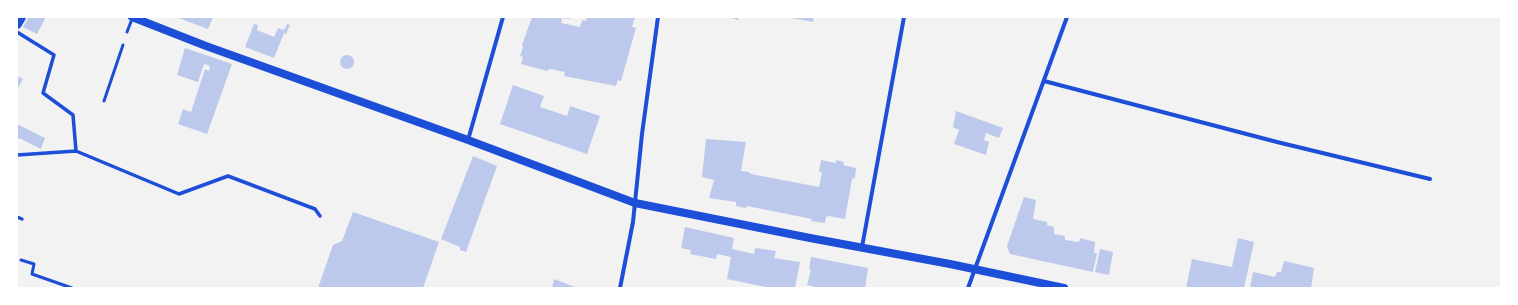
<!DOCTYPE html>
<html>
<head>
<meta charset="utf-8">
<style>
	body { margin:0 }
	#map { position:relative; width:1518px; height:305px; overflow:hidden; background:#f2f2f2; font-family:"Golos Text",sans-serif }
	canvas { display:block }
	.frame { position:absolute; inset:0; border:18px solid #fff; pointer-events:none }
</style>
</head>
<body>
<div id="map">
<canvas width="1518" height="305"></canvas>
<div class="frame"></div>
</div>
<script>
const context = document.querySelector('canvas').getContext('2d');
context.lineJoin = 'round';
function fillPath(path, color) { context.fillStyle = color; context.fill(path, 'evenodd'); }
function strokePath(path, color, width, dash) { context.strokeStyle = color; context.lineWidth = width; context.lineCap = dash ? 'butt' : 'round'; context.setLineDash(dash || []); context.stroke(path); }
fillPath(new Path2D(`
	M29,17H46L37,34L23,27Z
	M176,17H213L208,29Z
	M532,17H570V19L562,18L561,23L580,27L581,23L583,20L586,21L587,17H635L632,27L636,28L621,81L618,80L616,86L564,76L565,72L550,69L547,71L521,64L523,57L520,56L523,47L522,45Z
	M728,17H739L738,20Z
	M786,17H814L813,22Z
	M254,24L258,25L257,30L274,37L278,28L284,30L287,24L290,25L286,34L284,33L274,58L245,47Z
	M185,48L232,64L207,134L178,124L183,109L191,112L205,69L209,71L210,66L204,64L198,82L177,75Z
	M340 62a7 7 0 1 1 14 0a7 7 0 1 1-14 0Z
	M17,76L23,79L18,88L17,87Z
	M513,85L544,96L540,107L567,116L570,106L600,116L587,154L500,124Z
	M956,111L1003,128L999,138L986,133L984,140L989,142L986,155L954,144L959,130L953,127Z
	M17,124L45,138L41,149L19,138L17,142Z
	M706,139L746,142L741,171L749,172L751,174L819,187L822,172H819L821,160L836,163V160L844,162L843,165L856,168L855,178L852,179L845,219L829,216L826,217L825,223L811,221L812,219L747,206L746,208L736,206V202L709,198L714,180L702,177Z
	M473,156L497,166L466,252L460,250V247L441,239Z
	M1024,197L1036,200L1033,219L1047,222V225L1054,227V234L1065,236V240L1079,242L1080,238L1095,242L1094,253H1097L1093,272L1010,254L1007,246Z
	M353,212L439,242L423,288H318L333,245L342,241Z
	M685,227L734,238L732,249L754,254L755,248L776,251L774,258L800,262L795,288H771L727,279L731,257L717,254L716,259L690,254L691,250L681,248Z
	M1238,238L1254,242L1244,288H1186L1192,259L1232,267Z
	M1100,249L1113,252L1109,275L1095,272Z
	M811,257L868,268L865,288H812L813,286L807,285L811,270H809Z
	M1284,261L1314,268L1311,288H1250L1253,272L1275,277L1277,272H1281Z
	M554,279L577,288H552Z`), '#bdc9ec');
strokePath(new Path2D(`
	M127,32L132,19
	M104,101L123,45
	M21,260L34,264L32,274L72,288`), '#1d4ed8', 3);
strokePath(new Path2D(`
	M17,32L54,55L43,93L73,115L76,151
	M17,155L76,151L179,194L228,176L315,209L320,216
	M17,217L22,219`), '#1d4ed8', 3.5);
strokePath(new Path2D(`
	M1044,81L1277,142L1430,179
	M468,140L503,17
	M862,247L904,17
	M620,288L633,222L642,134L658,17
	M968,288L1067,17`), '#1d4ed8', 4);
strokePath(new Path2D(`
	M132,17L206,46L468,140L635,203L810,238L950,264L1064,288`), '#1d4ed8', 8);
strokePath(new Path2D(`
	M17,24L21,17`), '#1d4ed8', 10);
</script>
</body>
</html>
